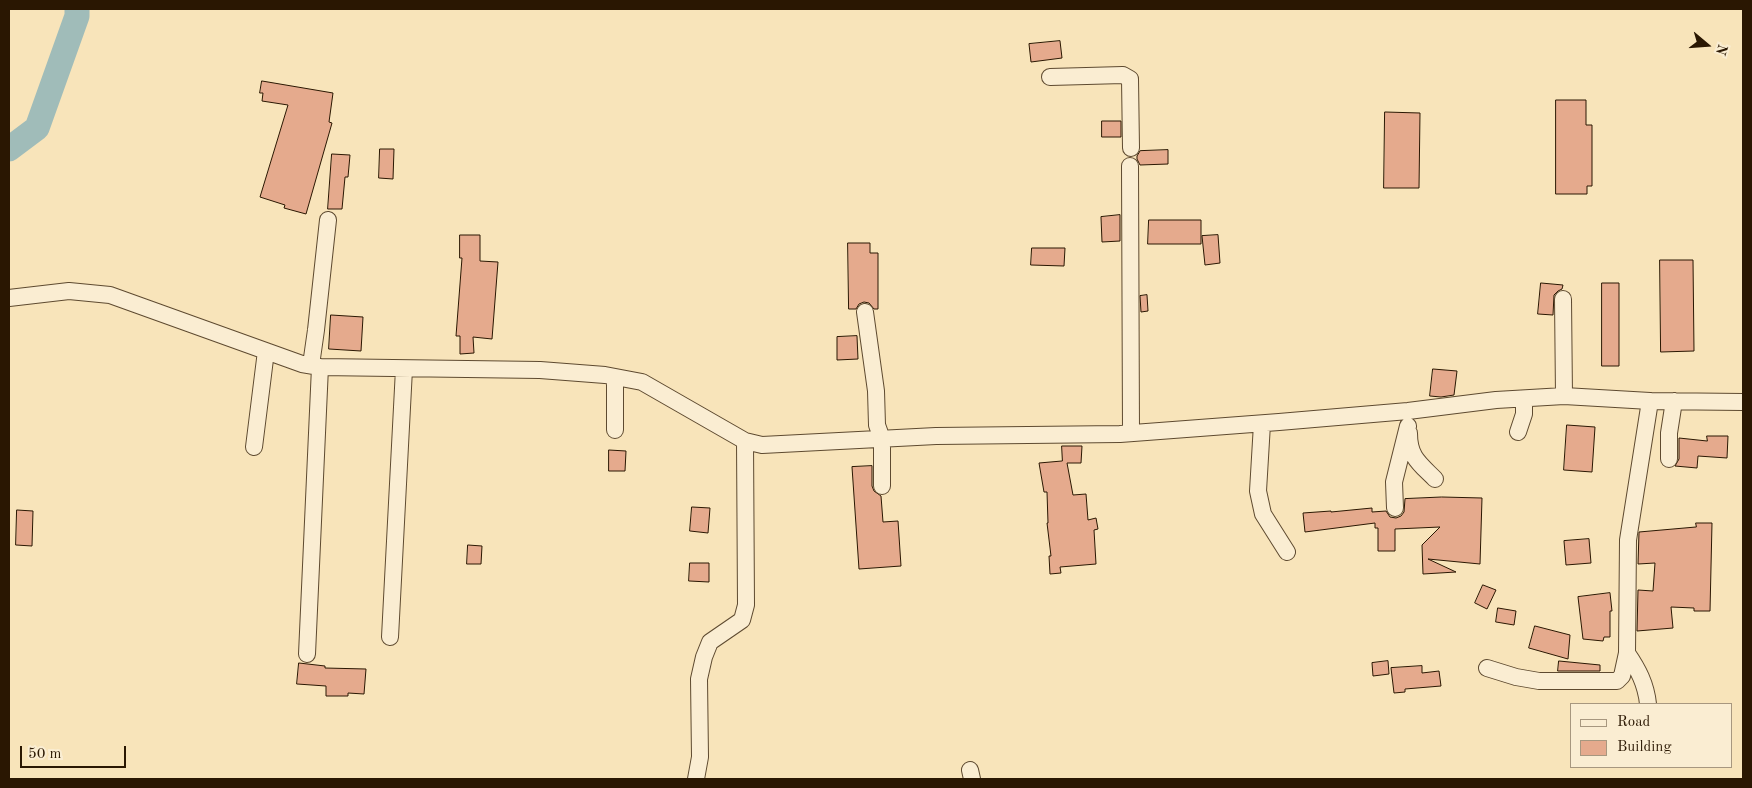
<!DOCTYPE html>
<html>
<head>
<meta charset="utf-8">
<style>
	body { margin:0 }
	#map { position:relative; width:1752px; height:788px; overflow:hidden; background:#f8e4ba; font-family:"Old Standard TT",serif }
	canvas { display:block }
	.frame { position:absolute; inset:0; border:10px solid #2a1702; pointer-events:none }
	.legend { position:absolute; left:1570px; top:703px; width:162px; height:65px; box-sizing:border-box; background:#faedd2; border:1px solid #a7977f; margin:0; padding:6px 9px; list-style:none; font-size:15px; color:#2a1702 }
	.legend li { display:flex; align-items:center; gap:10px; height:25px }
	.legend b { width:25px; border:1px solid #a7977f }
	.north { position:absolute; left:1682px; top:20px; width:50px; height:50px; -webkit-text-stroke:4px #faedd2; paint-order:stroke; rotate:108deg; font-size:14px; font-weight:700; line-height:20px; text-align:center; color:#2a1702 }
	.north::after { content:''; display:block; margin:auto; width:18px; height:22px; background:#2a1702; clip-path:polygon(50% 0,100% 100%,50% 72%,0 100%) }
	.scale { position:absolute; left:20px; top:746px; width:106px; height:22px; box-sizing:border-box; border:2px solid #2a1702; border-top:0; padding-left:6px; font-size:15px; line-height:18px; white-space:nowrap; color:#2a1702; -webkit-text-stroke:4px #faedd2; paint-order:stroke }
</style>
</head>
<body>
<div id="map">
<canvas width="1752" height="788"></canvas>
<div class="frame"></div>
<ul class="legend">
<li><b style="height:6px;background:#faedd2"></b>Road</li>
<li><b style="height:14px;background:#e5aa8d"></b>Building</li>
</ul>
<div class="north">N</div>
<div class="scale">50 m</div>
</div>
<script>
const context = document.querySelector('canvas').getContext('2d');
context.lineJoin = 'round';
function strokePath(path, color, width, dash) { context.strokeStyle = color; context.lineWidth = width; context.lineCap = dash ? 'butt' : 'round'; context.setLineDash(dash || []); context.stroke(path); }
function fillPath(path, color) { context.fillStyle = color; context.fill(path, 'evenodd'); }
strokePath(new Path2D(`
	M9,149L37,128L77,16V9`), '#a0bcb9', 25);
const building = new Path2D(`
	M1060,41L1062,58L1031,62L1029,44Z
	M262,81L333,93L329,122L332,123L306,214L284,208L285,205L260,197L288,105L262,101L263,93H260Z
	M1556,100H1586V125H1592V186H1587V194H1556Z
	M1385,112L1420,113L1419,188H1384Z
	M1102,121H1121V137H1102Z
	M380,149H394L393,179L379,178Z
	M1168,150V164L1140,165L1137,159V156L1140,151Z
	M332,154L350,155L348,177H345L342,209H328Z
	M1120,215V241L1102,242L1101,217Z
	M1149,220H1201V244H1148Z
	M460,235H480V261L498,262L492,339L473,337L474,353L460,354V336H456L462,258H460Z
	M1218,235L1220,263L1205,265L1202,236Z
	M848,243H870V253H878V309H874L869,303L864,302L859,304L856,309H849Z
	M1032,248H1065L1064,266L1031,265Z
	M1660,260H1693L1694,351L1661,352Z
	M1541,283L1563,285L1562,289L1558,291L1554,295L1553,315L1538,314Z
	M1602,283H1619V366H1602Z
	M1147,295L1148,311L1141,312L1140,296Z
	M331,315L363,317L361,351L329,349Z
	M857,336L858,359L837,360V337Z
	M1433,369L1457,371L1454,395L1441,397L1430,396Z
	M1567,425L1595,427L1592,472L1564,470Z
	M1707,436H1728L1727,458L1698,456L1697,468L1675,466L1679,459V438L1707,441Z
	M1062,446H1082L1081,463H1067L1073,495L1086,494L1088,520L1096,518L1098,529L1094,530L1096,564L1060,567L1061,573L1050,574L1049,556H1051L1047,523H1048L1047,492H1044L1039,463L1062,461Z
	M609,450L626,451L625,471H609Z
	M872,466V486L874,491L881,496L883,522L898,521L901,566L859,569L852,467Z
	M1442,497L1482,498L1480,564L1428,559L1456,572L1423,574L1422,545L1440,527L1395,529V551H1378V528H1375V523L1305,532L1303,513L1331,511V512L1372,508V512L1386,511L1390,517L1396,518L1401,516L1404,512L1405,499Z
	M692,507L710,508L708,533L690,531Z
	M17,510L33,511L32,546L16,545Z
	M1696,523H1712L1710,611H1694V608L1671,607L1673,628L1637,631L1638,590L1653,591L1655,563L1638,564L1639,532L1696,527Z
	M1589,539L1591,563L1566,565L1564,541Z
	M468,545L482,546L481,564H467Z
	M690,563H709V582L689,581Z
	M1483,585L1496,590L1487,609L1475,603Z
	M1610,593L1612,611H1610V637H1604L1603,641L1583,639L1578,597Z
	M1498,608L1516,611L1514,625L1496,622Z
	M1535,626L1570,635L1568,659L1529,648Z
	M1388,661L1389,674L1373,676L1372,663Z
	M1559,661L1600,665V671H1558Z
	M299,663L325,666V668L366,669L364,694L348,693V696H326V686L297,684Z
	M1422,666V673L1439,671L1441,686L1405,689V692L1394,693L1391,668Z`);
fillPath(building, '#e5aa8d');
strokePath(building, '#2a1702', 1);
const minor = new Path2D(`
	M1050,77L1123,75L1130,79L1131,148
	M1130,166L1131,433
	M9,298L69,291L110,295L302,364L320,367L540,370L605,375L642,382L745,441L762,445L936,436L1120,434L1279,422L1408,411L1496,400L1564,396L1650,401L1743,402
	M1563,299L1564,396
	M865,312L876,391L877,425L882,439V486
	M311,365L316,330L328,220
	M1262,424L1258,491L1263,514L1287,552
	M615,430V377
	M1518,432L1524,414V399
	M1409,433C1409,457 1419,463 1435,479
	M254,447L266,351
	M1669,459V433L1674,401
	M1395,508L1394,482L1408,426
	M390,637L404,369
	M1627,653C1638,669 1646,684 1648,704
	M307,654L320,367
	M1487,668L1516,677L1539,681H1617L1622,676L1627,653L1628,540L1650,401
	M970,770L972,779
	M696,779L700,757L699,679L704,657L710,642L742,620L746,605L745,441`);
strokePath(minor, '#5e4a30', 18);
strokePath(minor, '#faedd2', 16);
</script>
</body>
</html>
